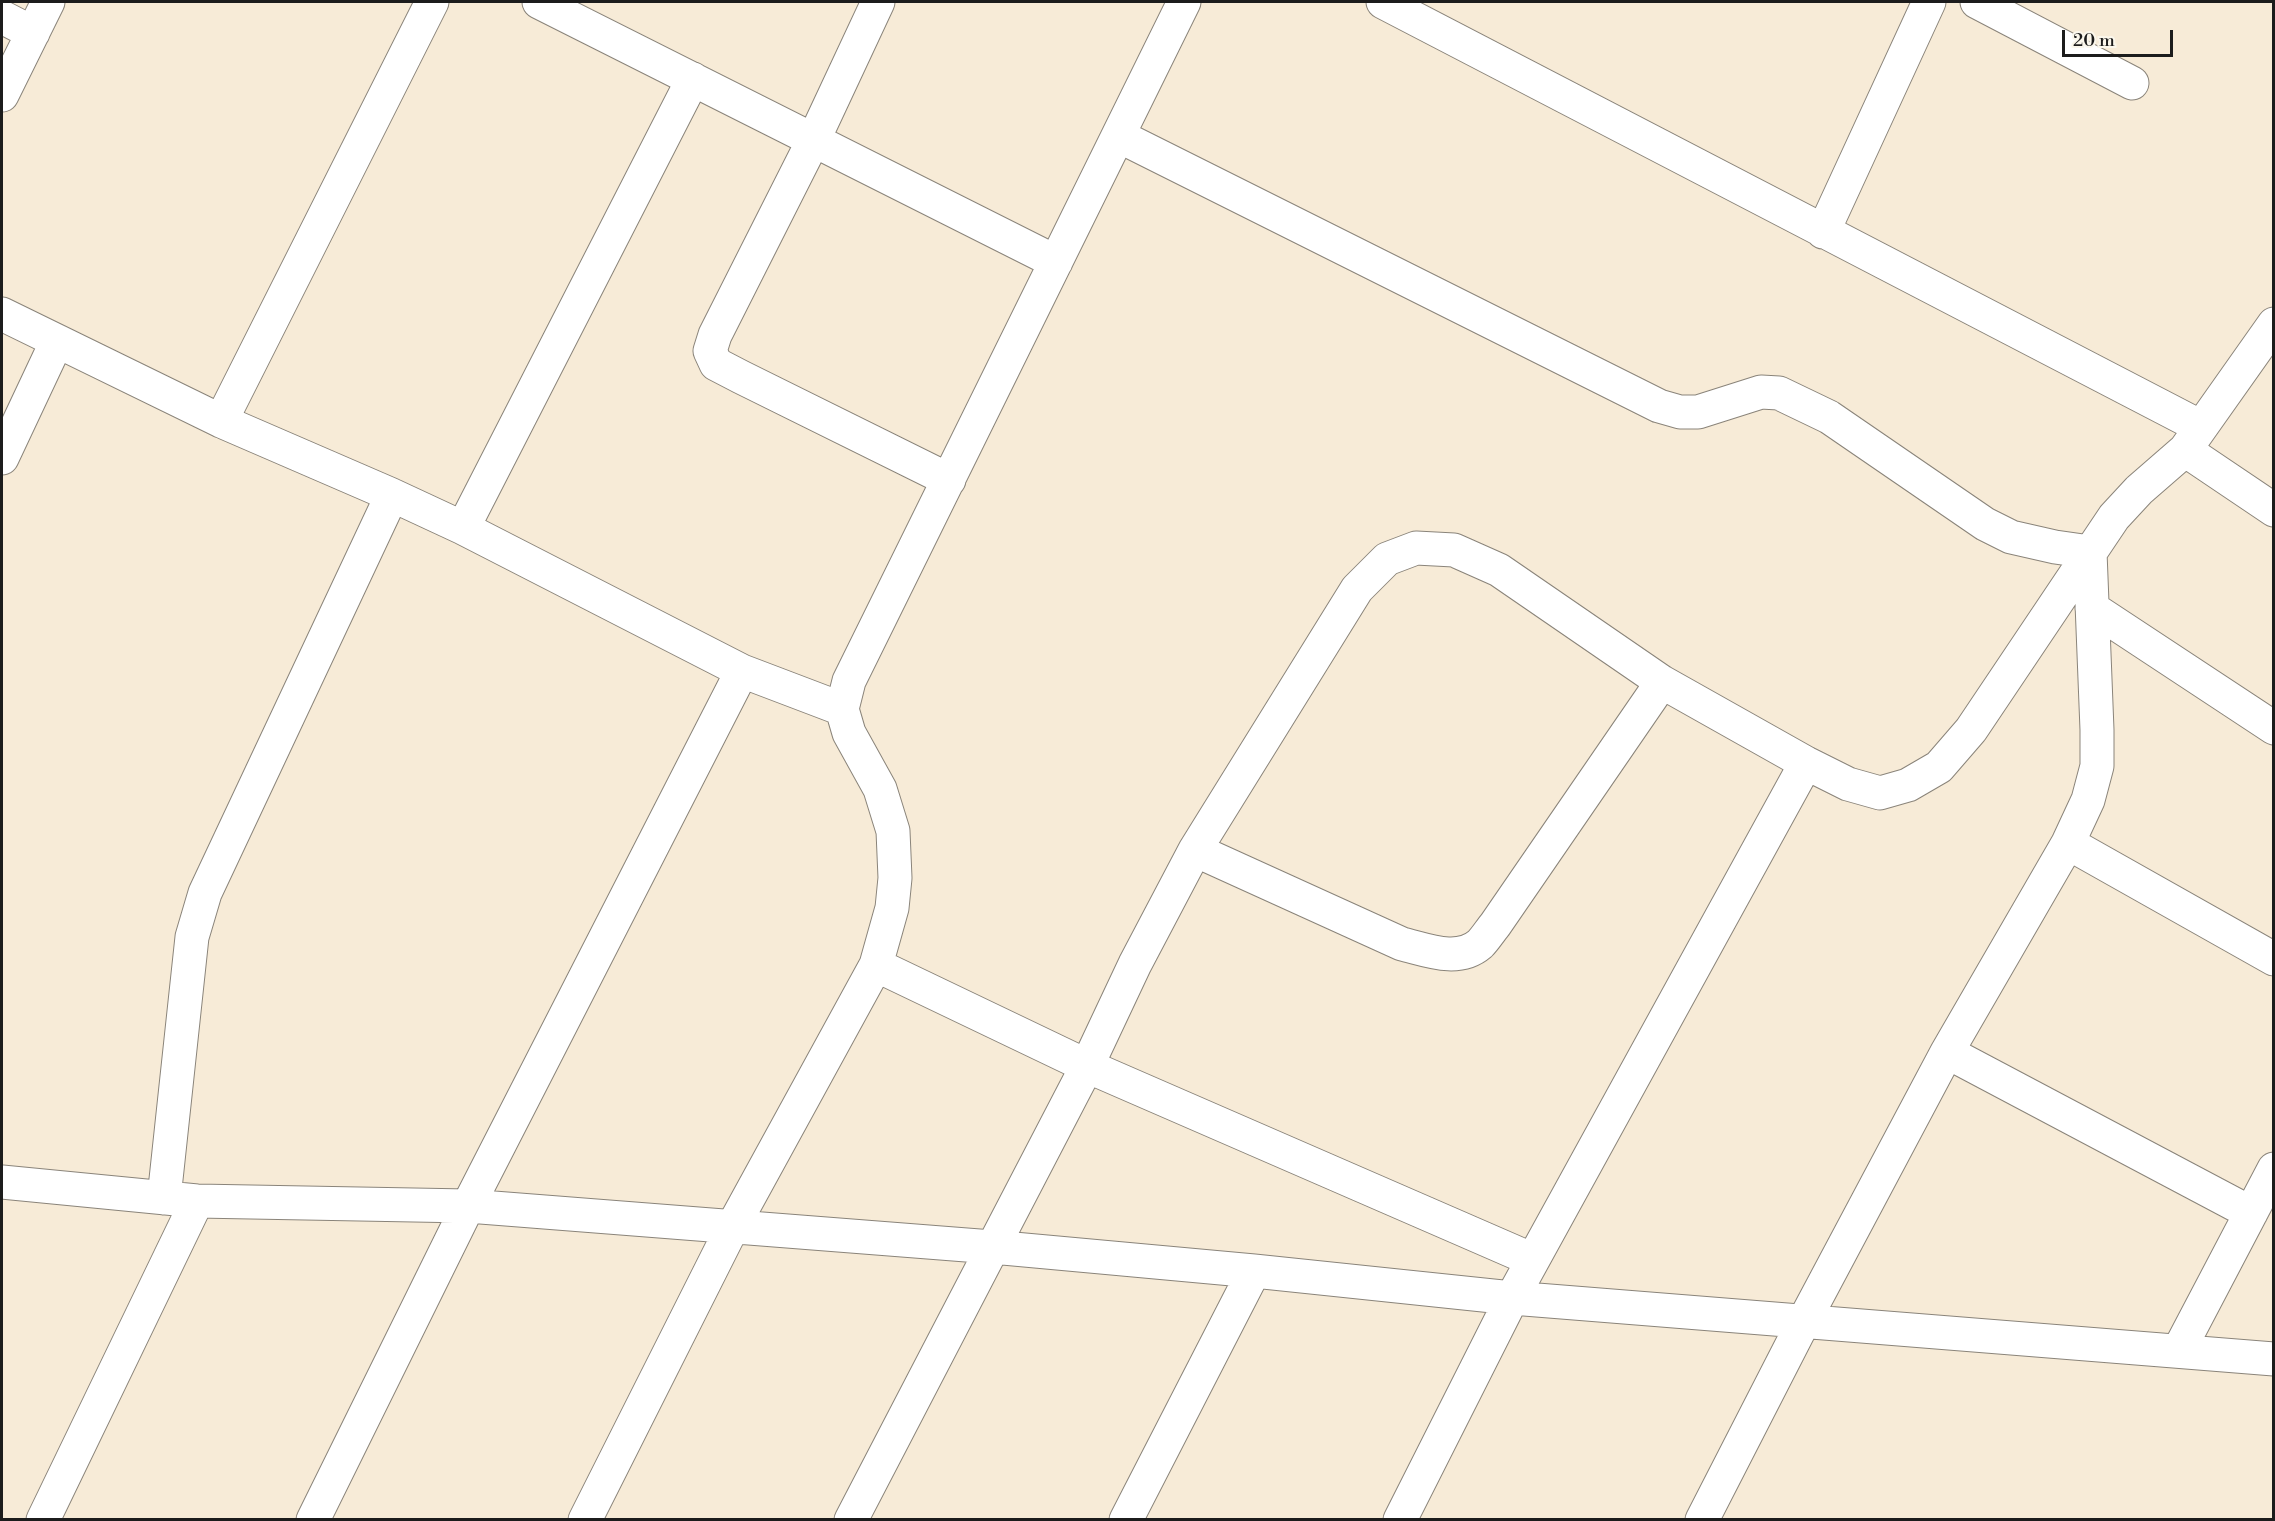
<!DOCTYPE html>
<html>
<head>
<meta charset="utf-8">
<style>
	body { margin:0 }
	#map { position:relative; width:2275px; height:1521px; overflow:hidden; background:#f7ebd7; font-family:"Libre Bodoni",serif }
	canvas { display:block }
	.frame { position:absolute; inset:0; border:3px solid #1c1c1c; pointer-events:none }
	.scale { position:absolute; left:2062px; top:30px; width:111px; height:27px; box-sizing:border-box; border:3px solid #1c1c1c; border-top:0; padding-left:8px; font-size:18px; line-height:21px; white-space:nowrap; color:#1c1c1c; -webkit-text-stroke:4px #fbf7ec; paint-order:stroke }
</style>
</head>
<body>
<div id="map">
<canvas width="2275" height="1521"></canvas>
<div class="frame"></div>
<div class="scale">20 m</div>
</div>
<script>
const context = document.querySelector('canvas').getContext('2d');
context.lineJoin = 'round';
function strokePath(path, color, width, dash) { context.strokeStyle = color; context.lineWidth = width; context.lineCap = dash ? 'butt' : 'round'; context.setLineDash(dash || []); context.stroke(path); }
const minor = new Path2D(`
	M539,2L1056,262
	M878,2L814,139L715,335L710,351L716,364L741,377L949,480
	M1184,2L849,681L842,709L849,733L880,789L893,831L895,878L892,908L876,965L1087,1066L1533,1260
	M1383,2L2201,427
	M1977,2L2132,83
	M2,17L33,33
	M2,95L48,2
	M1119,136L1659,406L1680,412H1698L1761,392L1779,393L1829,417L1985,524L2011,537L2055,547L2090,552L2097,730V766L2088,800L2068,843L1947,1052L1804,1321L1702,1520
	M1823,232L1929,2
	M2,314L221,421L392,495L463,528L742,671L842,709
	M2274,324L2185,450L2274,510
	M221,421L432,2
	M2,458L57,341
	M463,528L693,79
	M2092,608L2274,728
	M2068,843L2274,959
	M1195,850L1402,944C1427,950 1458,963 1480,944C1485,939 1490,931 1495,925L1662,682
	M1947,1052L2251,1213
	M2,1182L197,1201L468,1206L992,1247L1254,1271L1512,1298L2274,1359
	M164,1198L192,937L205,893L392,495
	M2179,1350L2274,1169
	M43,1520L197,1201
	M313,1520L468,1206L742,671
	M585,1520L732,1228L876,965
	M851,1520L1087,1066L1135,964L1195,850L1357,589L1387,559L1416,548L1454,550L1499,570L1662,682L1806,763L1848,784L1880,793L1908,785L1939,767L1971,730L2114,517L2139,490L2185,450
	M1126,1520L1254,1271
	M1400,1520L1512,1298L1806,763`);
strokePath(minor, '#8a847a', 35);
strokePath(minor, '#fff', 33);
</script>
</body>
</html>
